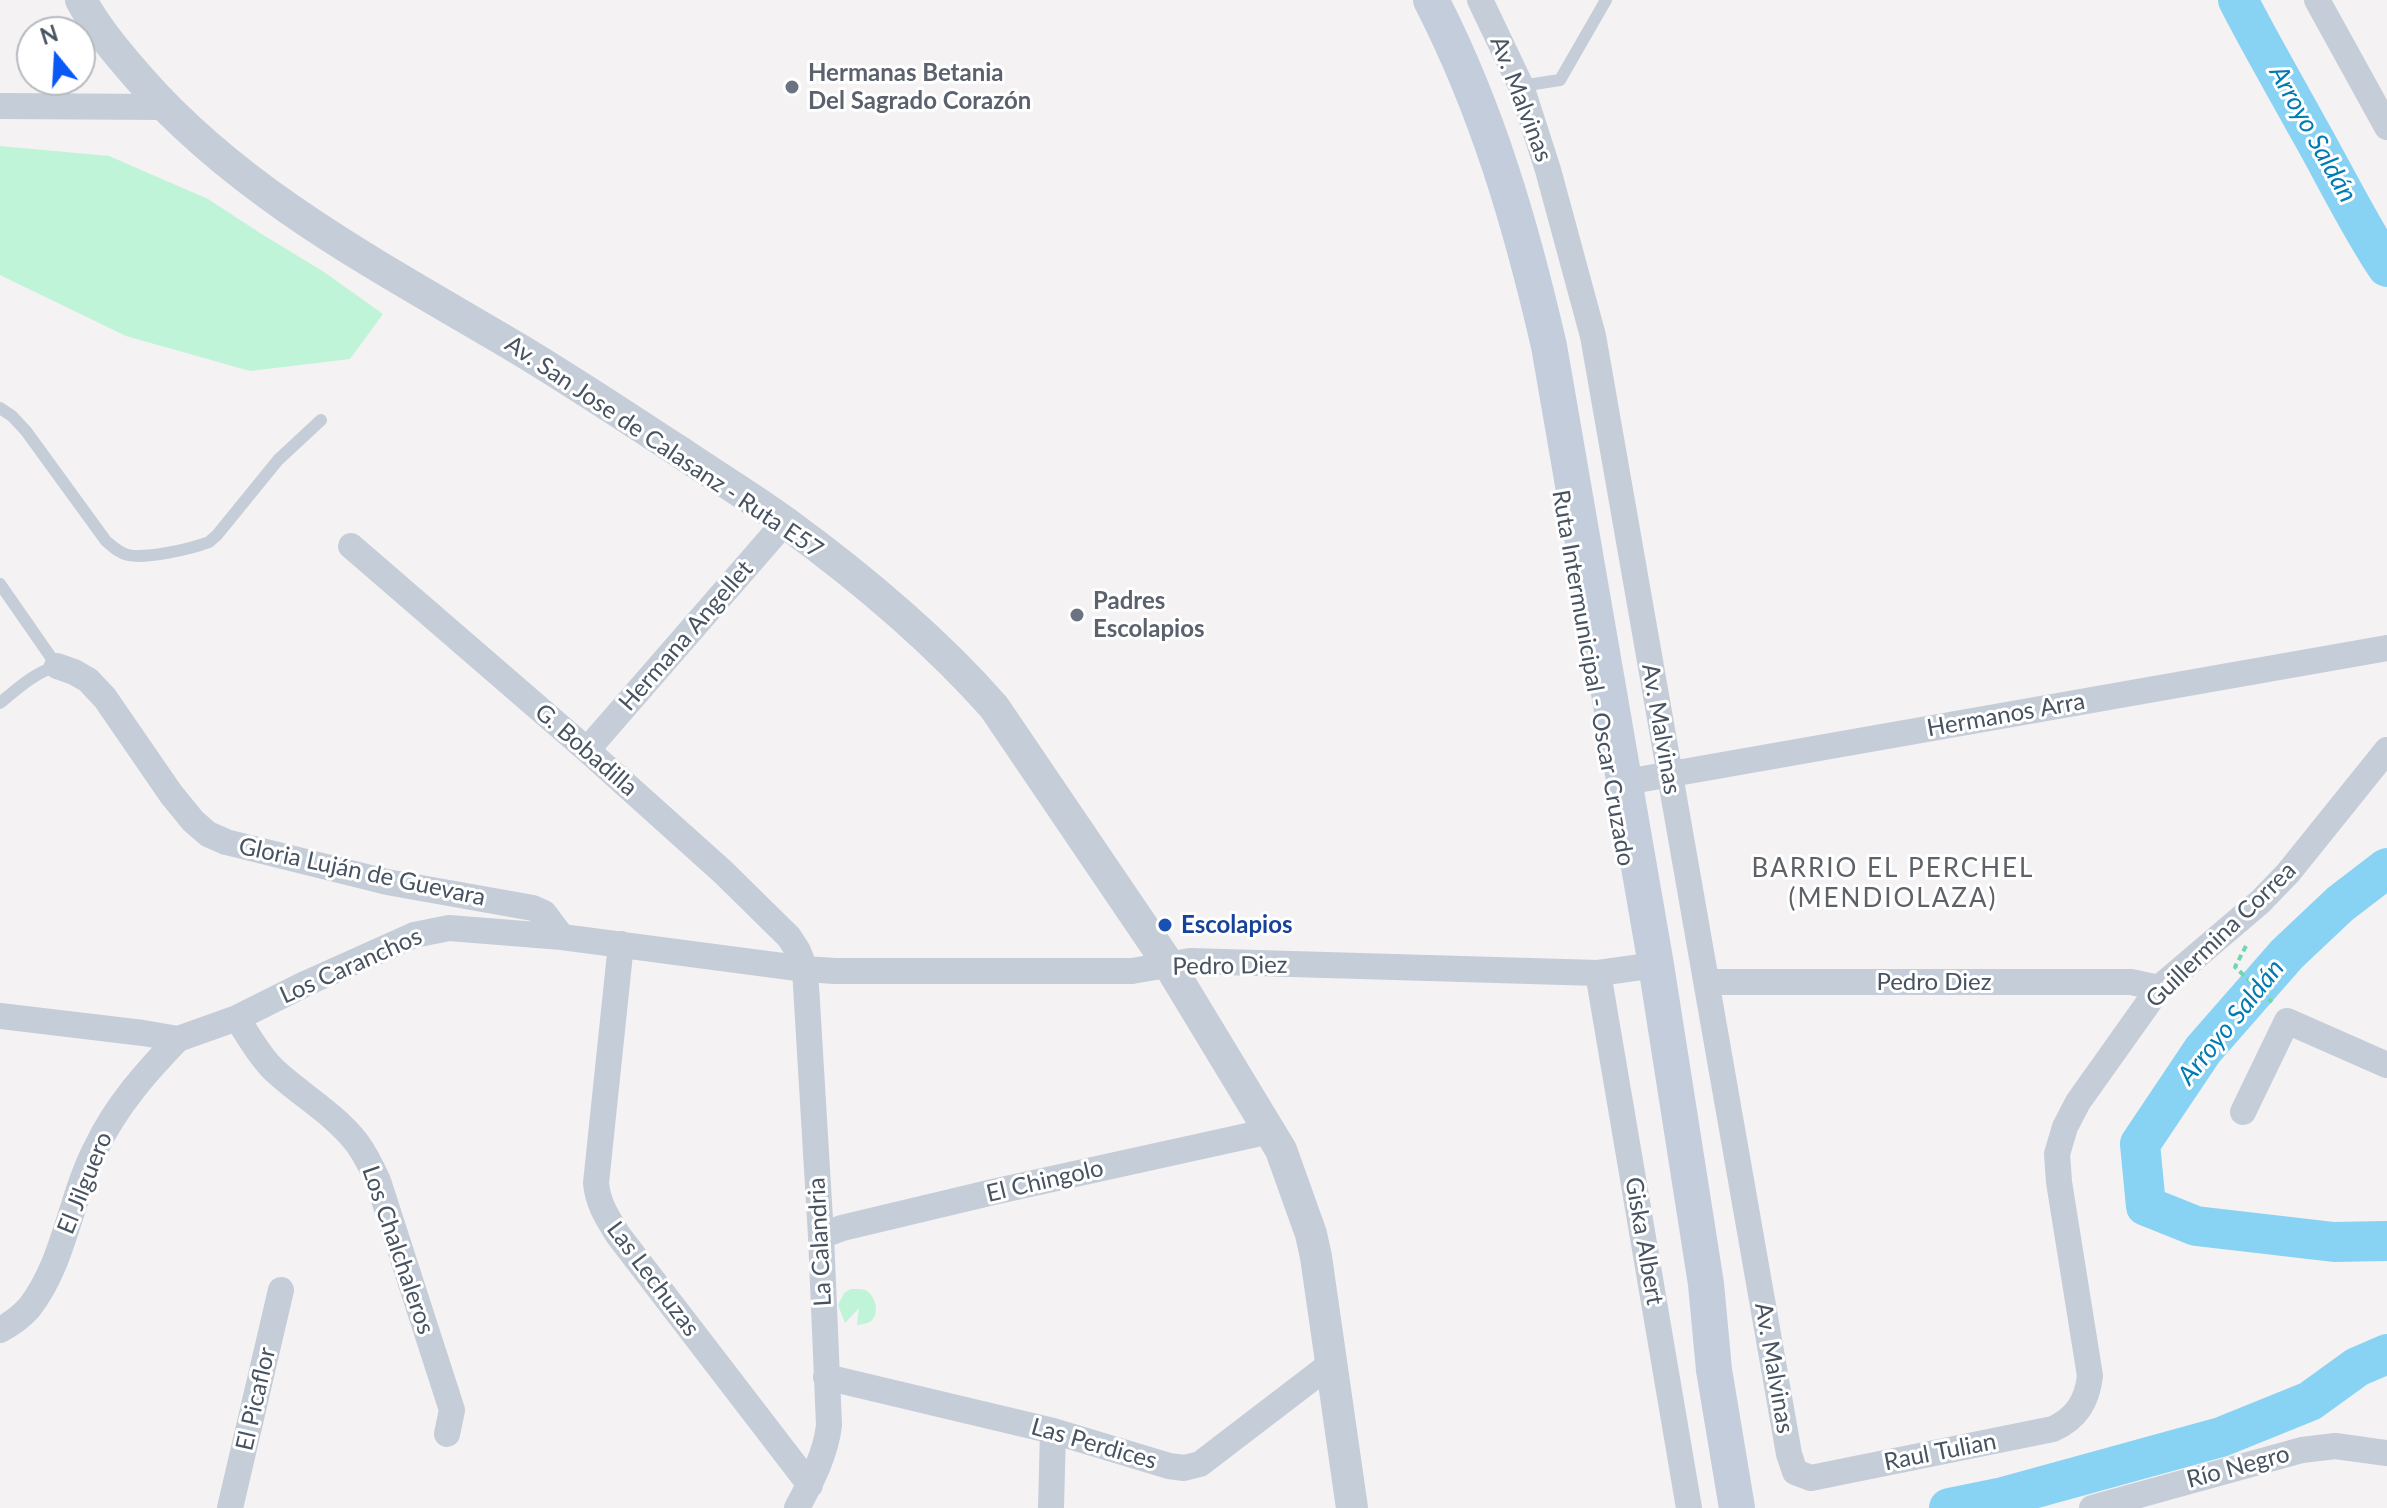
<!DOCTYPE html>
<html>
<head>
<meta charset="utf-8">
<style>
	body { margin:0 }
	#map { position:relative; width:2387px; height:1508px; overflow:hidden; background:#f4f2f2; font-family:Lato,sans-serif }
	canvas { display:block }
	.north { position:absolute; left:16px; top:16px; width:80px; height:80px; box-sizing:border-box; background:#fff; border:2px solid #b6bac0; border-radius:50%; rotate:342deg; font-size:22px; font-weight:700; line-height:32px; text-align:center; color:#485362 }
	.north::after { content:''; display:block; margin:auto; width:28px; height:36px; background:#0a58f6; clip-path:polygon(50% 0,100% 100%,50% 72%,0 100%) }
</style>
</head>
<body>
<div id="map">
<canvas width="2387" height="1508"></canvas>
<div class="north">N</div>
</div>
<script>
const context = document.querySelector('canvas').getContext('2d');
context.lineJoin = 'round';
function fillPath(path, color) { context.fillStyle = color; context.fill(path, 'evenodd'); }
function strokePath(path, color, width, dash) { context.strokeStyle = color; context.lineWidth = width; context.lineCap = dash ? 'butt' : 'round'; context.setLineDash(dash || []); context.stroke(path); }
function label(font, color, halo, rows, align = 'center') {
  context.font = font + ' Lato,sans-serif'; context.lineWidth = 6; context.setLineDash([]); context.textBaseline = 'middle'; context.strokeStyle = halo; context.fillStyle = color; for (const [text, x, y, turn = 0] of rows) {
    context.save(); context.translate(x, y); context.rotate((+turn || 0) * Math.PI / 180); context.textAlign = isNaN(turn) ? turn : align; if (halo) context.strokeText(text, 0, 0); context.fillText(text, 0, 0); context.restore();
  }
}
fillPath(new Path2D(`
	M0,146L109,156L208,199L260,233L324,272L383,314L350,359L250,371L126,336L0,275Z
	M851,1289C855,1289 862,1289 865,1290C876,1295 880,1314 871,1321C867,1324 861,1324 857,1325L859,1308L845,1323L838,1305L844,1293Z`), '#bff4d9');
strokePath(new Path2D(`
	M2238,0C2260,43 2284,84 2307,126C2334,173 2357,222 2387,267
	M2387,868L2340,904L2287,954L2203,1050L2140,1144L2146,1206L2196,1226L2334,1242L2387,1241
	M1949,1508L2003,1497L2221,1437L2310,1401L2357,1367L2387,1354`), '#88d2f4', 40);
strokePath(new Path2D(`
	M2246,946L2235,967L2272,1002`), '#73d6b0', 4, [6, 4]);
strokePath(new Path2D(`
	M1521,86L1560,80L1606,0
	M0,408L12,416L26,431L106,541C113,547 119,553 128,555C146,559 191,549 209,542L217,535L278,460L321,420
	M0,584L57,666C34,673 18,688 0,703`), '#c5cdd8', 12);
strokePath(new Path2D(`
	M1480,0L1521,86L1548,170L1593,336L1789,1454L1795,1472L1811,1478L2053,1429C2077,1418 2087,1401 2090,1376L2059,1182L2057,1154L2065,1127L2078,1102L2159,988L2260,902L2288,873L2387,750
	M2317,0L2387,127
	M0,106L164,107
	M351,546L587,750L723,872L789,937L798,951L805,969L821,1236L829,1425C826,1454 811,1482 797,1508
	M57,666L74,672L88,680L105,698L171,794L193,821L208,834L226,842L387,882L533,908L544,913L562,937
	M587,750L785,522
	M1626,782L2387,648
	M621,944L596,1183C598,1204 607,1217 618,1235L810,1485
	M1598,973L1689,1508
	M1708,982H2131L2159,988
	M0,1016L143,1033L178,1039L237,1018L307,983L414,935L449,928L562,937L805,969L835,971H1132L1190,961L1598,973L1656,965
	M237,1018C248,1035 258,1054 273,1069C299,1094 334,1113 357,1143C366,1155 372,1168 378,1181L452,1410L447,1434
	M2243,1112L2287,1021L2387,1065
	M821,1236L842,1228L993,1192L1270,1131
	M0,1330C11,1324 21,1317 29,1308C65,1262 70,1198 96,1148C116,1106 146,1072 178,1039
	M826,1377L1053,1431L1169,1466L1184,1468L1200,1464L1332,1363
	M230,1508L281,1290
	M1051,1508L1053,1431
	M2092,1508L2302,1450L2335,1446L2387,1453`), '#c5cdd8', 26);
strokePath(new Path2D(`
	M81,0C96,28 118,54 139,78C242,196 384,269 517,348C572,381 626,417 680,452C715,476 752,498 786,523C860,577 933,638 994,707L1169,965L1281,1150L1311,1234L1316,1257L1352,1508`), '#c5cdd8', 32);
strokePath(new Path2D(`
	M1431,0C1488,111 1521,225 1549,346L1656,965L1706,1284L1714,1370L1737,1508`), '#c4cddc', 36);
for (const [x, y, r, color] of [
	[792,87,8,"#6b7280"],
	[1077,615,8,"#6b7280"],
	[1165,925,8,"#1a4fb4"]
]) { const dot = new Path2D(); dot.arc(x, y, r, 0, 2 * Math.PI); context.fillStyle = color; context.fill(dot); strokePath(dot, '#fff', 3); }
label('bold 24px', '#5b616d', '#fff', [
	["Hermanas Betania",808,73],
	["Del Sagrado Corazón",808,101],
	["Padres",1093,601],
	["Escolapios",1093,629]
], 'left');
label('24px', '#485362', '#fff', [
	["Av. Malvinas",1521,99,69],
	["Av. San Jose de Calasanz - Ruta E57",664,447,34],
	["Hermana Angellet",686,636,-49],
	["Ruta Intermunicipal - Oscar Cruzado",1593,678,80],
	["Hermanos Arra",2006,715,-10],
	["Av. Malvinas",1661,729,80],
	["G. Bobadilla",586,750,41],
	["Gloria Luján de Guevara",362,872,12],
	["Guillermina Correa",2221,935,-44],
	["Los Caranchos",351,966,-24],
	["Pedro Diez",1230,966,-1],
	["Pedro Diez",1934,982],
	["El Chingolo",1045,1181,-13],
	["El Jilguero",85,1183,-68],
	["Giska Albert",1644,1241,80],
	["La Calandria",820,1242,-93],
	["Los Chalchaleros",398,1250,71],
	["Las Lechuzas",653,1279,53],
	["Av. Malvinas",1774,1368,80],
	["El Picaflor",256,1399,-77],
	["Las Perdices",1094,1444,16],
	["Raul Tulian",1940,1452,-11],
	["Río Negro",2238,1467,-15]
]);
label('bold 24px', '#164399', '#fff', [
	["Escolapios",1181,925]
], 'left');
label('italic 26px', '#017bb4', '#fff', [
	["Arroyo Saldán",2313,134,61],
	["Arroyo Saldán",2231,1022,-51]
]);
context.letterSpacing = '2px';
label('26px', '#5e6168', '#fff', [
	["BARRIO EL PERCHEL",1893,869],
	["(MENDIOLAZA)",1893,899]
]);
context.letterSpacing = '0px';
</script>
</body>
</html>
